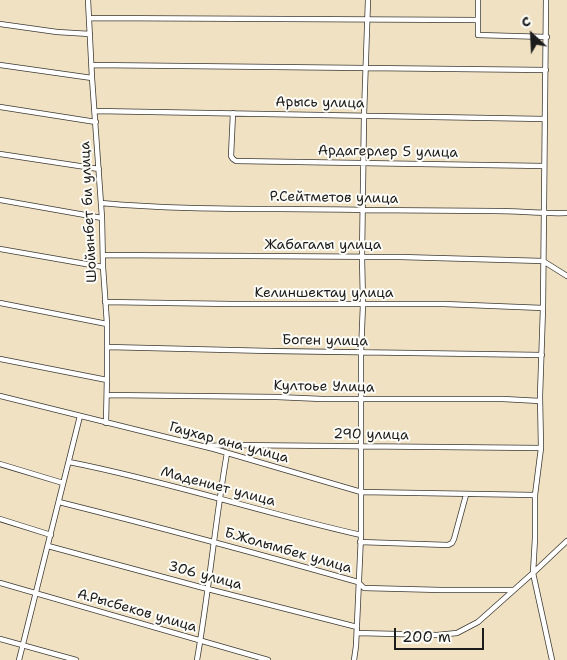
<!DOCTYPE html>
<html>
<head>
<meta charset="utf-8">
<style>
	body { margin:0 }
	#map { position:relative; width:567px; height:660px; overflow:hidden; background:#efe1c2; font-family:"Shantell Sans",sans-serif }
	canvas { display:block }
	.north { position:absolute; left:507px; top:10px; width:50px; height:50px; -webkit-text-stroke:4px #fdfcf7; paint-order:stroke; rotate:335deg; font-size:14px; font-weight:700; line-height:20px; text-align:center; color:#1c1c1c }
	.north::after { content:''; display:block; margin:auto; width:18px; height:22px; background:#1c1c1c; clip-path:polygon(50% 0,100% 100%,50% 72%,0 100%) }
	.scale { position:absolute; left:394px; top:628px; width:90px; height:22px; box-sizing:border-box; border:2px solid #1c1c1c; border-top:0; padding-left:6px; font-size:15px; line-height:18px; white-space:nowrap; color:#1c1c1c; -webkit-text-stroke:4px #fdfcf7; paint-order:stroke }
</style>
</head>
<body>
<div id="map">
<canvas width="567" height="660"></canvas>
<div class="north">С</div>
<div class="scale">200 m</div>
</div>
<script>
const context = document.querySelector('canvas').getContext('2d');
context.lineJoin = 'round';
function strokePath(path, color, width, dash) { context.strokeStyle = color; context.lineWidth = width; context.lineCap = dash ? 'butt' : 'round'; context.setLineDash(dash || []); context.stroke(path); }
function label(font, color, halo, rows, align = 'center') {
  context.font = font + ' "Shantell Sans",sans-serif'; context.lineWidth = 4; context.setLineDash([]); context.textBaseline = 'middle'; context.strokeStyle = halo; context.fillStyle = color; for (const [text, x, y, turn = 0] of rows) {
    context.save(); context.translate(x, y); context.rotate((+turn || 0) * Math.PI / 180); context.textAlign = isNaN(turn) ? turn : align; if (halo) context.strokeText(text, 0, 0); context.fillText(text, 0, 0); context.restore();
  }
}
const minor = new Path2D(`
	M88,0L92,78L102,218L103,267L107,324V376L106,423
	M478,0V35L547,37
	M90,18L477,20
	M0,24L57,32L90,34
	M0,65L92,78
	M92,65L546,70
	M0,107L96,122
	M95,111L545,119
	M233,113L231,156L233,159L236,161L544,166
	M0,154L99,169
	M0,200L102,218
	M101,203C188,211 275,208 362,210C407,210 451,211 495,211C519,211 543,214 567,213
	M0,249L103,267
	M103,255L400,257L543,261L567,276
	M105,302L232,304H444L543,308
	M0,303L107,324
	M107,347C209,350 311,352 413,353C456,354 499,354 542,355
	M0,359L107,380
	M107,395L277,397L322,399H503L540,401
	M0,396L214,449L361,492L535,495L541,448L540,396L543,308L546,0
	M207,446L231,445L541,448
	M69,462C167,481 263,513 361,535
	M0,464L63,483
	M535,495V538L533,573L552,660
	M59,502C159,527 259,554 358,582L364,588L441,590H513
	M0,519L51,535
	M360,542L448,545L452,543L454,539L466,495
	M48,546L200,587L357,627
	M0,583L268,660
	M357,633L437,635L457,633L478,622L533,573L567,541
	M0,639L76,660
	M19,660L80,416
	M197,660C209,591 215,522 227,453
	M354,660L356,646L361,535V353L363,304L362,257L364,115L368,0`);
strokePath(minor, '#3c3a35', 6);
strokePath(minor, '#fff', 4.5);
label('14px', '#1c1c1c', '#fdfcf7', [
	["Арысь улица",320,103,1],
	["Ардагерлер 5 улица",388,152,1],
	["Р.Сейтметов улица",334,198,1],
	["Шойынбет би улица",89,212,-93],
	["Жабагалы улица",323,245],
	["Келиншектау улица",324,293],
	["Боген улица",325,341,1],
	["Култоье Улица",324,387,1],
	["290 улица",371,435,1],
	["Гаухар ана улица",229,443,15],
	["Мадениет улица",218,487,15],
	["Б.Жолымбек улица",288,551,16],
	["306 улица",205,576,15],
	["А.Рысбеков улица",137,611,16]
]);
</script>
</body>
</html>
